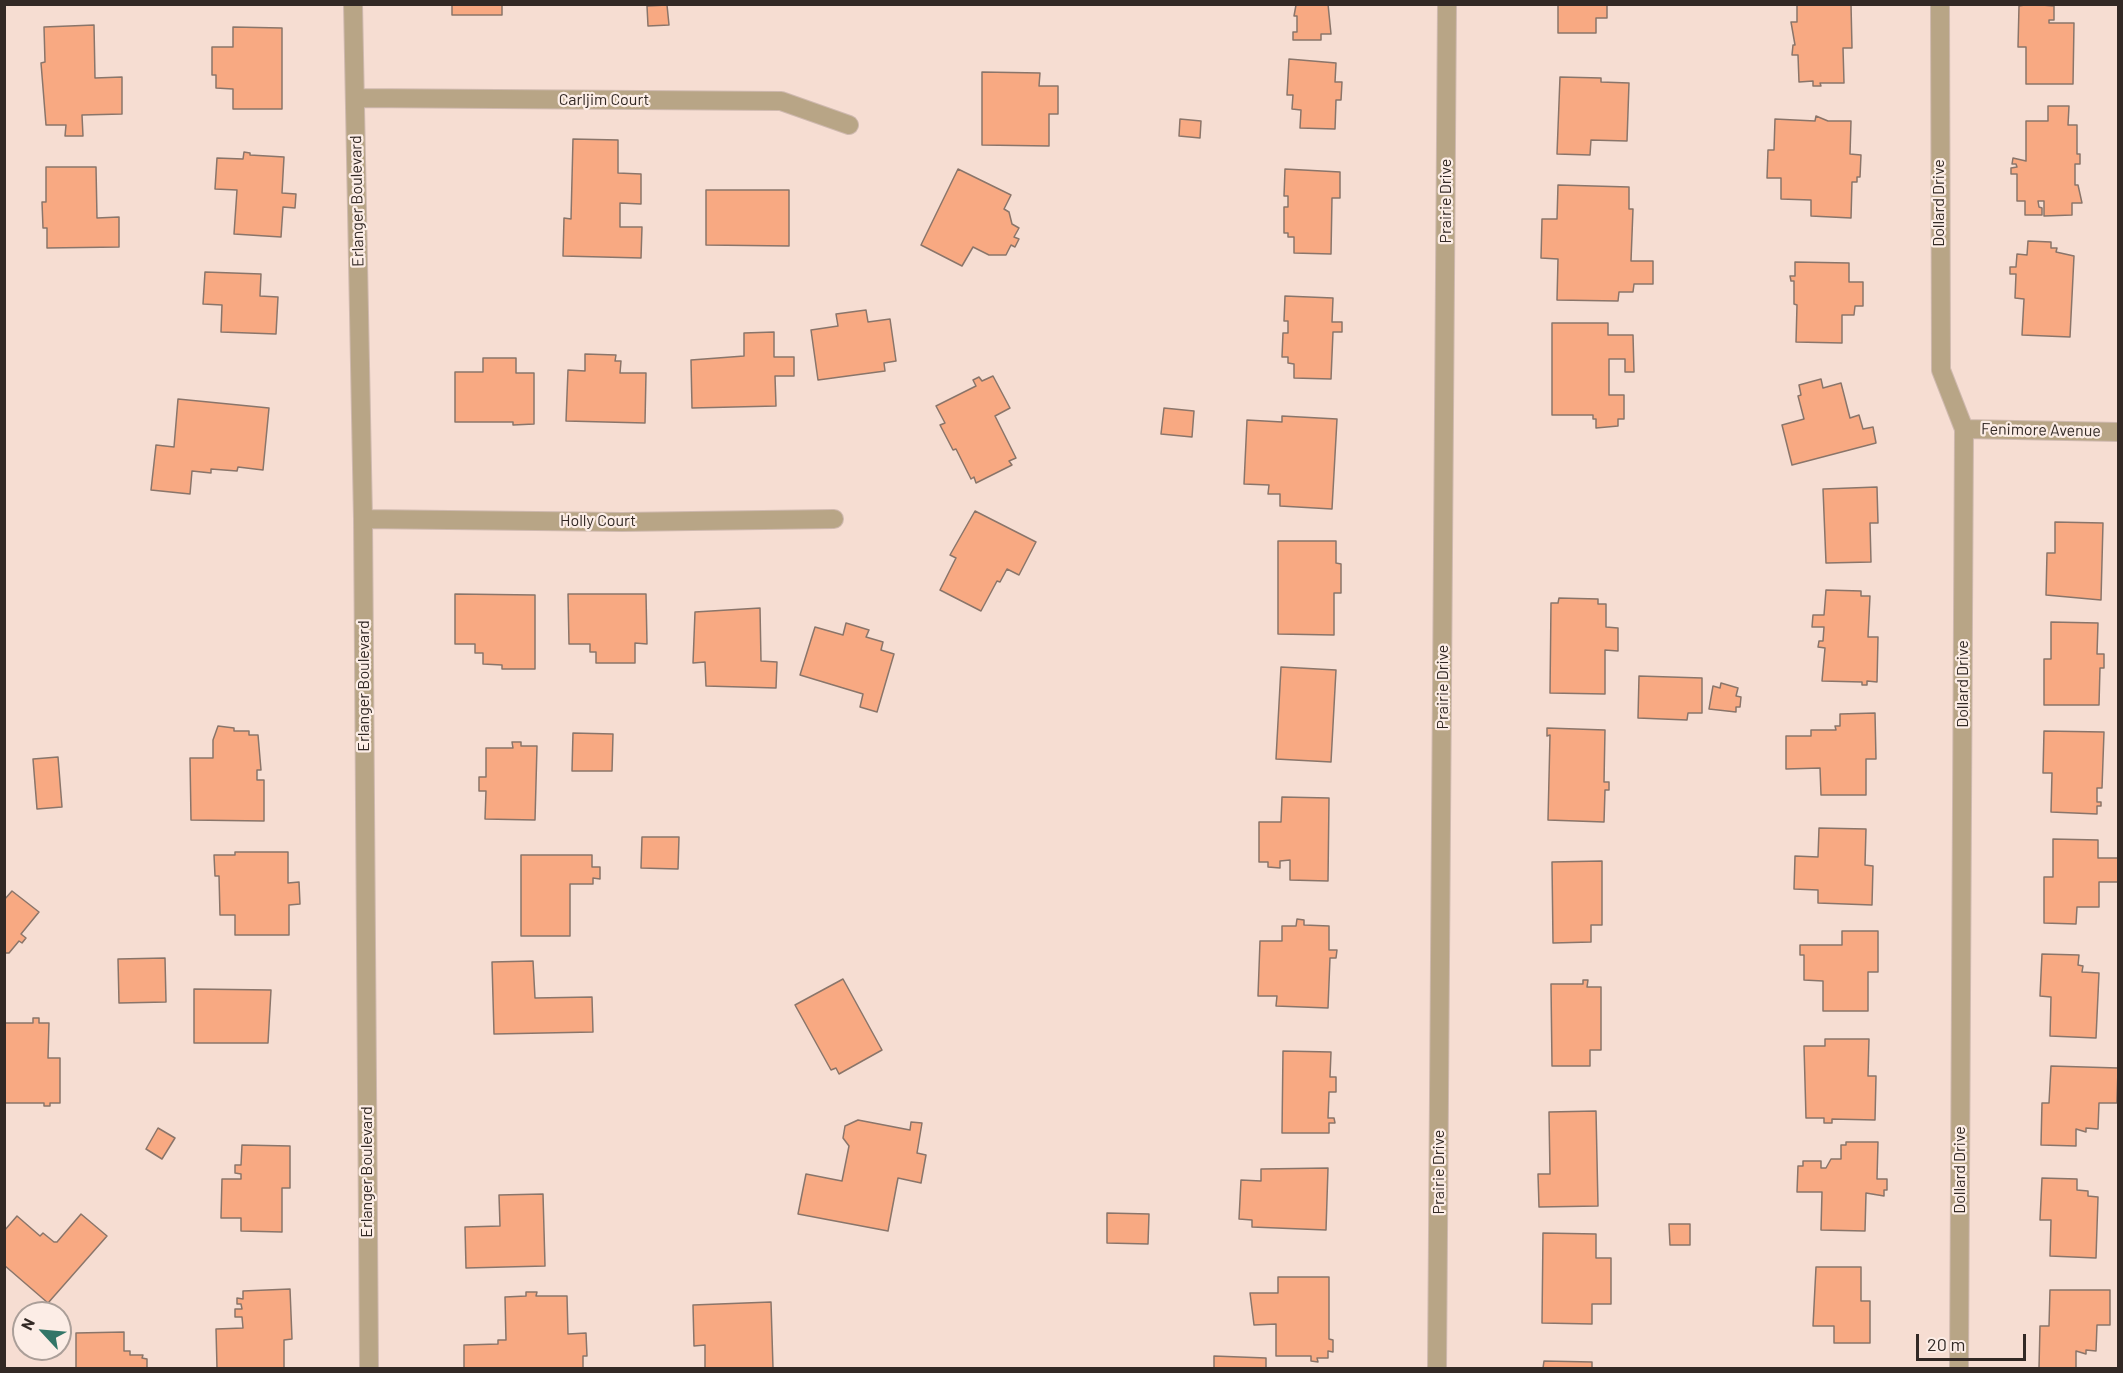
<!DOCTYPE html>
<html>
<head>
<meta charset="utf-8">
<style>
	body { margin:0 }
	#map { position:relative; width:2123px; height:1373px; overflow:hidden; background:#f6ddd2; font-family:Barlow,sans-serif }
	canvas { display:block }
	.frame { position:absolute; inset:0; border:6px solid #322925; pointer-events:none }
	.north { position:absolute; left:12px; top:1301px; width:60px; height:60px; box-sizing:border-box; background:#fcede6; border:2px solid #ab9f99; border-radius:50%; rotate:296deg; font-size:16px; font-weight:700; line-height:24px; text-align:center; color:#322925 }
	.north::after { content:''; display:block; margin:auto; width:21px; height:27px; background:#327567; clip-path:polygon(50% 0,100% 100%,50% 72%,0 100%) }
	.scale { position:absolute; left:1916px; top:1334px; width:110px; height:27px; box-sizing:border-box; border:3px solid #322925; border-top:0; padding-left:8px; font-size:18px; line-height:21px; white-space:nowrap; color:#322925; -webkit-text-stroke:4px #fcede6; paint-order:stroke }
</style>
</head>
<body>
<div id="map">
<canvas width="2123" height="1373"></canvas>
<div class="frame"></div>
<div class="north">N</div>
<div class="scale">20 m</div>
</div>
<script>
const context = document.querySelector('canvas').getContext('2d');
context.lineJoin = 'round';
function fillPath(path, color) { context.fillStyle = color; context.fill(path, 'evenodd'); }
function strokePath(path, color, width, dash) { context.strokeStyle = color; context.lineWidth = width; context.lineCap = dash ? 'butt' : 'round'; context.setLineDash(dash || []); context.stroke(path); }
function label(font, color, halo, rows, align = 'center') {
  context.font = font + ' Barlow,sans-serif'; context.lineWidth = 4.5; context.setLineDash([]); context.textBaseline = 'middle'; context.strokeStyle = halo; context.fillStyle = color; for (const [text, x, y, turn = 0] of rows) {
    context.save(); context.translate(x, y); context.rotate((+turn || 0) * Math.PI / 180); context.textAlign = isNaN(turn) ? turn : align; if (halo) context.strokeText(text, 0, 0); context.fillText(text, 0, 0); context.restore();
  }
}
const building = new Path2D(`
	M452,4H502V15H452Z
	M1328,4L1331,34H1321V40H1293V32H1297V16H1294L1296,5L1287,4Z
	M1558,4H1607V18H1596V33H1558Z
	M1797,4H1851L1852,48H1843L1844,83H1820L1821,86H1813V81L1799,82L1798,55H1792L1793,45H1795L1791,22H1797Z
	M2030,4L2054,6V20H2049V23H2074L2073,84H2026V47H2018L2019,6Z
	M667,5L669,25L648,26L647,6Z
	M94,25L95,78L122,77V114L82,115L83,136H65L66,125H46L41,63L45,62L44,27Z
	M233,27L282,28V109H233V89L216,88V75H212V47H233Z
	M1289,59L1336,63L1335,82H1342L1341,100H1336L1335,129L1300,128L1301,110L1292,109L1293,95H1287Z
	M982,72L1040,73L1039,86H1058V114H1049V146L982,145Z
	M1560,77L1601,78V82L1629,83L1627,141L1591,140L1590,155L1557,154Z
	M2048,106H2069L2068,125H2077V154H2080V164H2075V185H2078L2082,203H2072V215L2044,216V201H2038L2039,207L2042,208V215H2025V201H2017V174H2011V168L2017,167L2016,164H2012L2013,158L2026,161V121H2048Z
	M1816,116L1828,121H1851L1850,154L1861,155L1860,177H1857V182H1852L1851,218L1811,216V200L1781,199V178H1767L1768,150H1774L1775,119L1815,121Z
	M1180,119L1201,121L1200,138L1179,136Z
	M573,139L618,140V173L641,174V204L620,203V227H642L641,258L563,256L564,218L571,219Z
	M244,152L250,153V155L284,157L282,193L296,194L295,208L283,207L281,237L234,234L237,190L215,189L217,158L243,159Z
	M46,167H96L97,218L119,217V247L47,248V228H43L42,202H46Z
	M958,169L1011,195L1004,209L1009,212L1012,224L1019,228L1014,237L1019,239L1015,247L1011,245L1006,255H989L973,247L962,266L921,245Z
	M1285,169L1340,172V198H1332L1331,254L1294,253V237H1288V233H1284V207H1288V196H1284Z
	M1558,185L1629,187V209H1633L1631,261H1653V284H1634L1633,292H1619L1618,301L1557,300L1558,259L1541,258L1542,219H1557Z
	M706,190H789V246L706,245Z
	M2028,241L2051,242V248H2057L2056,252L2074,256L2070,337L2022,335L2024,299L2015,298L2016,274H2010V267H2016L2017,254L2027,255Z
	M1795,262L1849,263V282H1863V306H1855L1854,315H1842V343L1796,342L1797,305L1794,304V281H1791L1790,276H1795Z
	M205,272L261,274L260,296L278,297L276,334L221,332L222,305L203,304Z
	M1285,296L1333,298L1332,322H1342V332H1333L1331,379L1294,378V364L1288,363V357H1282L1283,333H1288V321H1284Z
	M866,310L868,322L890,319L896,361L884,363L885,371L818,380L811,330L838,326L836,314Z
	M1552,323H1608V335H1633L1634,372H1625V359H1609V395H1624V419H1618V426L1596,428V419H1593V415H1552Z
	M774,332V357H794V376H775L776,406L692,408L691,360L744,356V333Z
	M585,354L616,355L615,361H621L620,373H646L645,423L566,421L568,370L585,371Z
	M483,358H516V373H534V424L513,425V422H455V372H483Z
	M993,376L1010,408L995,416L1016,458L1009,461L1012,465L976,483L974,477L971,479L956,449L953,450L940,425L945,423L936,406L976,386L973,380L979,377L982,381Z
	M1821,379L1823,388L1841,383L1850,418L1859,415L1863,429L1873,427L1876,443L1792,465L1782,425L1804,419L1798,396L1801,395L1799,385Z
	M178,399L269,408L263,470L238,467L237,471L211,469V473L192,471L190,494L151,490L156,445L174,447Z
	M1164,408L1194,411L1192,437L1161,434Z
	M1282,416L1337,419L1332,509L1280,506V494H1268L1269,485L1244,484L1247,420L1282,422Z
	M1877,487L1878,523H1870L1871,562L1826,563L1823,489Z
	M975,511L1036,542L1019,575L1007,569L1000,582L997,581L981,611L940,590L956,558L950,555Z
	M2055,522L2103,523L2101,600L2046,595L2047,553H2055Z
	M1278,541H1336V563L1341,564V593H1334V635L1278,634Z
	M1826,590L1861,591V596H1870L1868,637H1878L1877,682L1867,681V685H1862V682L1822,681L1825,648L1818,647L1819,641H1823L1824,627H1812L1813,615H1824Z
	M455,594L535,595V669H502V665L483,664V653H475V644H455Z
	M568,594H646L647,644L635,643V663H596V652H590V644H569Z
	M1559,598L1598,599V604H1606V627L1618,628V651L1605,650V694L1550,693L1551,603H1558Z
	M760,608L761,661L777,662L776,688L706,686L705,662L693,663L695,612Z
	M2051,622L2098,623L2097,654H2104V668H2100L2099,705H2044V659H2051Z
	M846,623L869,630L866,637L883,642L881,650L894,654L877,712L860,707L863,694L800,675L815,627L843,635Z
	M1281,667L1336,670L1331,762L1276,759Z
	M1639,676L1702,678V713H1688L1687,720L1638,718Z
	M1721,683L1738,688L1736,696L1741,697L1740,707H1736V712L1709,709L1713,686L1720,688Z
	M1875,713L1876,759H1866V795H1821L1820,768L1786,769V736H1811V730H1836L1835,726H1840V714Z
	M218,726L234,728V731H249V735H258L261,770H257V780H264V821L191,820L190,758H213V740Z
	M1547,728L1605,730L1604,782H1609V790H1605L1604,822L1548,820L1550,735L1547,736Z
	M2044,731L2104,732L2102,788H2097V802H2101V806H2097V814L2051,812L2052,773H2043Z
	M573,733L613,734L612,771H572Z
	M512,742H521V746H537L535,820L485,819L486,791H479V777H486V748H513Z
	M58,757L62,807L37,809L33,759Z
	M1282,797L1329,798L1328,881L1290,880V860L1280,861V868L1268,867V862H1259V822H1281Z
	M1819,828L1866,829L1865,865L1873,866L1872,905L1818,903V890L1794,889L1795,856L1818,857Z
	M642,837H679L678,869L641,868Z
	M2053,839L2098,840V858H2118V882H2099V907H2077L2076,924L2044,923V877H2053Z
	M235,852H288V883L299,882L300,904L289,905V935H235V915H220L219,876H215L214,855H235Z
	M521,855H592V867H600V879L593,878V884H570V936H521Z
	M1602,861V925H1591V942L1553,943L1552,862Z
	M12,891L39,912L21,934L26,938L22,943L19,941L9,953H4V900Z
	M1297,919L1304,920V925L1329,926V950H1337L1336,958H1330L1328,1008L1276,1006L1277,996H1258L1260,941H1282V926H1296Z
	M1842,931H1878V972H1868V1011H1823V981L1804,980V955H1800V945H1842Z
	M2042,954L2079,955L2078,965L2083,966L2082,972L2099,973L2096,1038L2050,1036L2051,997L2040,996Z
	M165,958L166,1002L119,1003L118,959Z
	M533,961L535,998L592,997L593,1032L494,1034L492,962Z
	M843,979L882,1050L839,1074L836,1068L831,1070L795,1005Z
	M1583,980H1588L1587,987H1601V1050H1590V1066H1552L1551,984H1583Z
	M194,989L271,990L268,1043H194Z
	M33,1018H39V1023H49L48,1058H60V1103H50V1106H44V1103H4V1023H33Z
	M1825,1039H1869L1868,1076H1876L1875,1120L1832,1119V1123H1824V1118H1806L1804,1046H1825Z
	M1283,1051L1331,1052L1330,1077H1336V1092H1329L1328,1118H1334L1335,1123H1329V1133H1282Z
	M2051,1066L2118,1068L2117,1103H2099L2098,1129L2086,1128V1132L2076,1129V1146L2041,1145L2042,1103H2049Z
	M1596,1111L1598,1206L1539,1207L1538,1174H1550L1549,1112Z
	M858,1120L910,1130L911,1122L922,1123L917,1153L926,1155L921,1183L898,1178L888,1231L798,1214L806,1174L842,1181L849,1146L843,1138L845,1126Z
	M158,1128L175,1138L162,1159L146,1149Z
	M1846,1142H1878L1877,1179H1887V1190H1884V1196L1866,1193L1865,1231L1821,1230L1822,1192H1797L1798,1166H1803V1161H1821V1168H1826L1831,1159H1841V1145H1846Z
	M242,1145L290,1146V1188H282V1232L241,1231V1218H221L222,1179H241V1174L235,1173V1165H241Z
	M1328,1168L1326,1230L1252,1227V1220L1239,1219L1241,1180L1261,1181V1169Z
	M2042,1178L2077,1179V1190L2088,1191V1196L2098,1197L2096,1258L2050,1256L2051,1220H2040Z
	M543,1194L545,1266L466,1268L465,1227L500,1226L499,1195Z
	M1107,1213L1149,1214L1148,1244L1107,1243Z
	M81,1214L107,1236L48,1303L4,1265V1231L17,1216L40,1236L43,1233L54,1242H57Z
	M1669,1224H1690V1245H1670Z
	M1543,1233L1596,1234V1258H1611V1304H1592V1324L1542,1323Z
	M1816,1267H1861V1301H1870V1343H1834V1326H1813Z
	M1278,1277H1329V1339L1333,1340V1352L1328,1351V1358H1317L1318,1362L1311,1361V1356H1276V1324L1254,1325L1250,1293H1278Z
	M290,1289L292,1339L284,1340V1368H217L216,1329L243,1328L242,1317H235V1309H242L241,1304H237V1298L243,1299V1291Z
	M2050,1290H2110V1325H2097L2096,1351L2086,1350V1354L2076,1351V1368H2039L2040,1326H2049Z
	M526,1292H537L536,1296H567L568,1334L586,1333L587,1356H583V1368H464V1345L498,1344V1340H506L505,1297L526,1296Z
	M771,1302L773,1368H705V1345L694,1346L693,1305Z
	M124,1332V1351H130V1355H143L142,1358L147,1359V1368H76V1333Z
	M1214,1356L1266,1358V1368H1214Z
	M1544,1361L1592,1362V1368H1543Z`);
fillPath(building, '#f8a982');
strokePath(building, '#8a756a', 1.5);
const minor = new Path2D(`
	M353,4L363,519L369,1368
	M1940,4L1941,370L1964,429L1959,1368
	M355,98L781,101L849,125
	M1964,429L2118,432
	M363,519L622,522L834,519`);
const tertiary = new Path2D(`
	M1437,1368L1447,4`);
strokePath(minor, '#cfb9af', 20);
strokePath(tertiary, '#cfb9af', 20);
strokePath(minor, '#b8a586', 18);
strokePath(tertiary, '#b8a586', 18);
label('16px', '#322925', '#fcede6', [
	["Carljim Court",604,100],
	["Erlanger Boulevard",357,201,-91],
	["Prairie Drive",1446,201,-90],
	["Dollard Drive",1939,203,-90],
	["Fenimore Avenue",2041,430,1],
	["Holly Court",598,521],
	["Dollard Drive",1963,684,-90],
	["Erlanger Boulevard",364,686,-90],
	["Prairie Drive",1443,687,-90],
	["Dollard Drive",1960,1170,-90],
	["Erlanger Boulevard",367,1172,-90],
	["Prairie Drive",1439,1172,-90]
]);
</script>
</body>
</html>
